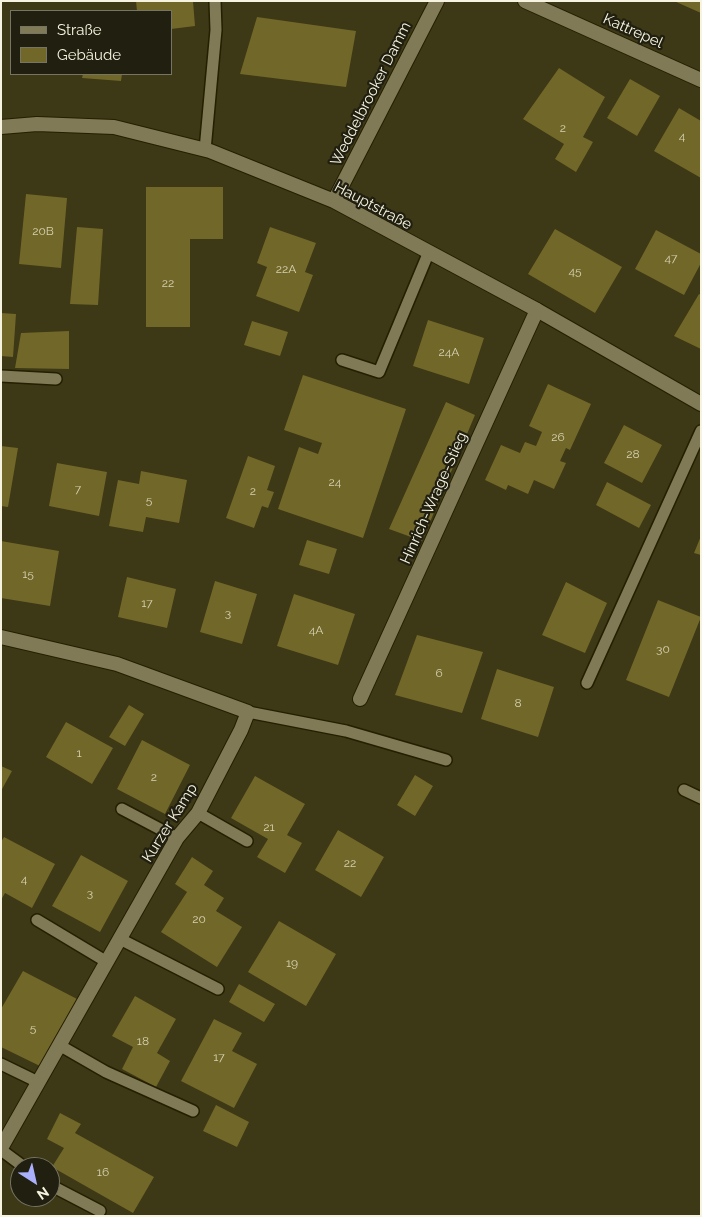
<!DOCTYPE html>
<html>
<head>
<meta charset="utf-8">
<style>
	body { margin:0 }
	#map { position:relative; width:702px; height:1217px; overflow:hidden; background:#3d3815; font-family:Raleway,sans-serif }
	canvas { display:block }
	.frame { position:absolute; inset:0; border:2px solid #f6f4e0; pointer-events:none }
	.legend { position:absolute; left:10px; top:10px; width:162px; height:65px; box-sizing:border-box; background:#211f10; border:1px solid #767463; margin:0; padding:6px 9px; list-style:none; font-size:15px; color:#f6f4e0 }
	.legend li { display:flex; align-items:center; gap:10px; height:25px }
	.legend b { width:25px; border:1px solid #767463 }
	.north { position:absolute; left:10px; top:1157px; width:50px; height:50px; box-sizing:border-box; background:#211f10; border:1px solid #767463; border-radius:50%; rotate:145deg; font-size:14px; font-weight:700; line-height:20px; text-align:center; color:#f6f4e0 }
	.north::after { content:''; display:block; margin:auto; width:18px; height:22px; background:#aab0fb; clip-path:polygon(50% 0,100% 100%,50% 72%,0 100%) }
</style>
</head>
<body>
<div id="map">
<canvas width="702" height="1217"></canvas>
<div class="frame"></div>
<ul class="legend">
<li><b style="height:6px;background:#807a56"></b>Straße</li>
<li><b style="height:14px;background:#716729"></b>Gebäude</li>
</ul>
<div class="north">N</div>
</div>
<script>
const context = document.querySelector('canvas').getContext('2d');
context.lineJoin = 'round';
function fillPath(path, color) { context.fillStyle = color; context.fill(path, 'evenodd'); }
function strokePath(path, color, width, dash) { context.strokeStyle = color; context.lineWidth = width; context.lineCap = dash ? 'butt' : 'round'; context.setLineDash(dash || []); context.stroke(path); }
function label(font, color, halo, rows, align = 'center') {
  context.font = font + ' Raleway,sans-serif'; context.lineWidth = 4.5; context.setLineDash([]); context.textBaseline = 'middle'; context.strokeStyle = halo; context.fillStyle = color; for (const [text, x, y, turn = 0] of rows) {
    context.save(); context.translate(x, y); context.rotate((+turn || 0) * Math.PI / 180); context.textAlign = isNaN(turn) ? turn : align; if (halo) context.strokeText(text, 0, 0); context.fillText(text, 0, 0); context.restore();
  }
}
fillPath(new Path2D(`
	M136,1H193L195,26L171,29V11H137Z
	M674,1H701V13Z
	M257,17L356,31L346,87L240,74Z
	M559,68L605,97L583,137L593,142L576,172L555,159L564,144L523,119Z
	M83,74H122L121,81L82,78Z
	M630,79L660,96L637,136L607,118Z
	M679,108L701,121V178L654,151Z
	M146,187H223V239H190V327H146Z
	M26,194L67,198L61,268L19,264Z
	M77,227L103,229L98,305L70,304Z
	M270,227L316,243L305,272L313,275L299,312L256,296L267,267L257,263Z
	M555,229L622,267L595,313L528,274Z
	M656,230L701,254V263L684,295L635,269Z
	M699,294L701,295V349L674,336Z
	M1,313L16,314L13,357L1,356Z
	M428,320L484,338L469,384L413,366Z
	M252,321L288,332L280,356L244,345Z
	M69,331V369L15,368L21,333Z
	M303,375L406,409L363,538L278,509L299,447L318,454L322,443L284,430Z
	M548,384L591,404L570,450L566,448L560,461L566,463L554,489L534,480L528,494L508,485L506,490L485,480L501,445L520,453L525,442L536,446L542,432L529,426Z
	M446,402L475,415L422,541L389,529Z
	M624,425L662,445L642,483L604,463Z
	M1,446L18,448L8,507L1,506Z
	M248,456L275,466L267,490L274,492L268,508L262,506L254,528L226,518Z
	M57,463L107,472L99,516L49,506Z
	M141,471L187,480L179,523L146,517L143,532L109,526L118,480L139,484Z
	M607,482L651,505L639,528L596,505Z
	M701,536V555L694,553Z
	M307,540L337,549L329,574L299,565Z
	M1,541L59,551L50,606L1,598Z
	M127,577L176,589L167,628L118,617Z
	M215,581L257,594L242,644L200,632Z
	M566,582L607,603L585,653L542,635Z
	M294,594L355,614L338,665L277,646Z
	M658,600L701,617L669,697L626,680Z
	M417,635L483,652L462,713L395,695Z
	M497,669L554,687L538,737L481,719Z
	M129,705L144,714L125,746L109,737Z
	M66,722L113,748L92,784L46,757Z
	M142,740L190,765L165,814L117,789Z
	M1,766L12,771L1,791Z
	M415,775L433,786L415,816L397,805Z
	M255,776L305,804L287,835L302,843L285,873L257,857L268,839L231,818Z
	M338,830L384,857L361,897L315,870Z
	M4,837L55,864L32,908L5,893L1,900V842Z
	M81,855L128,881L100,932L52,906Z
	M192,857L213,871L204,885L224,898L216,911L242,927L217,967L161,932L187,892L175,884Z
	M279,921L336,954L306,1006L248,972Z
	M23,971L79,1000L44,1068L1,1047V1009Z
	M239,984L275,1004L264,1022L229,1002Z
	M135,996L176,1019L157,1053L170,1061L156,1087L122,1069L133,1047L112,1036Z
	M214,1019L242,1033L232,1051L257,1064L234,1108L181,1081Z
	M216,1105L249,1122L237,1147L203,1131Z
	M60,1113L81,1124L75,1133L154,1177L133,1213L52,1167L64,1148L47,1139Z`), '#716729');
const service = new Path2D(`
	M205,150L216,30L215,1
	M342,360L379,372L428,254
	M1,376L56,379
	M587,683L701,431
	M248,712L346,731L446,760
	M684,790L701,798
	M122,809L177,838
	M198,813L247,841
	M37,920L107,962
	M120,939L218,989
	M59,1045L106,1072L193,1111
	M1,1064L38,1082
	M1,1150L24,1167
	M50,1185L100,1211`);
const minor = new Path2D(`
	M525,1L701,80
	M1,637L117,664L248,712L241,730L198,813L177,838L1,1148
	M360,699L537,310`);
const tertiary = new Path2D(`
	M1,127L37,124L114,127L210,151L334,201L537,310L701,404
	M334,201L437,1`);
strokePath(service, '#241f00', 14);
strokePath(minor, '#241f00', 16);
strokePath(tertiary, '#241f00', 16);
strokePath(service, '#807a56', 11);
strokePath(minor, '#807a56', 14);
strokePath(tertiary, '#807a56', 14);
label('12px', '#d5d1b2', null, [
	["2",563,128],
	["4",682,136],
	["20B",43,231],
	["47",671,258],
	["22A",286,269],
	["45",575,271],
	["22",168,283],
	["24A",449,352],
	["26",558,437],
	["28",633,454],
	["24",335,482],
	["7",78,489],
	["2",253,491],
	["5",149,500],
	["15",28,574],
	["17",147,603],
	["3",228,613],
	["4A",316,630],
	["30",663,649],
	["6",439,673],
	["8",518,703],
	["1",79,753],
	["2",154,777],
	["21",269,827],
	["22",350,863],
	["4",24,879],
	["3",90,893],
	["20",199,919],
	["19",292,963],
	["5",33,1028],
	["18",143,1041],
	["17",219,1057],
	["16",103,1172]
]);
label('15px', '#f6f4e0', '#211f10', [
	["Kattrepel",633,31,24],
	["Weddelbrooker Damm",371,94,-63],
	["Hauptstraße",373,206,28],
	["Hinrich-Wrage-Stieg",434,498,-66],
	["Kurzer Kamp",170,823,-58]
]);
</script>
</body>
</html>
